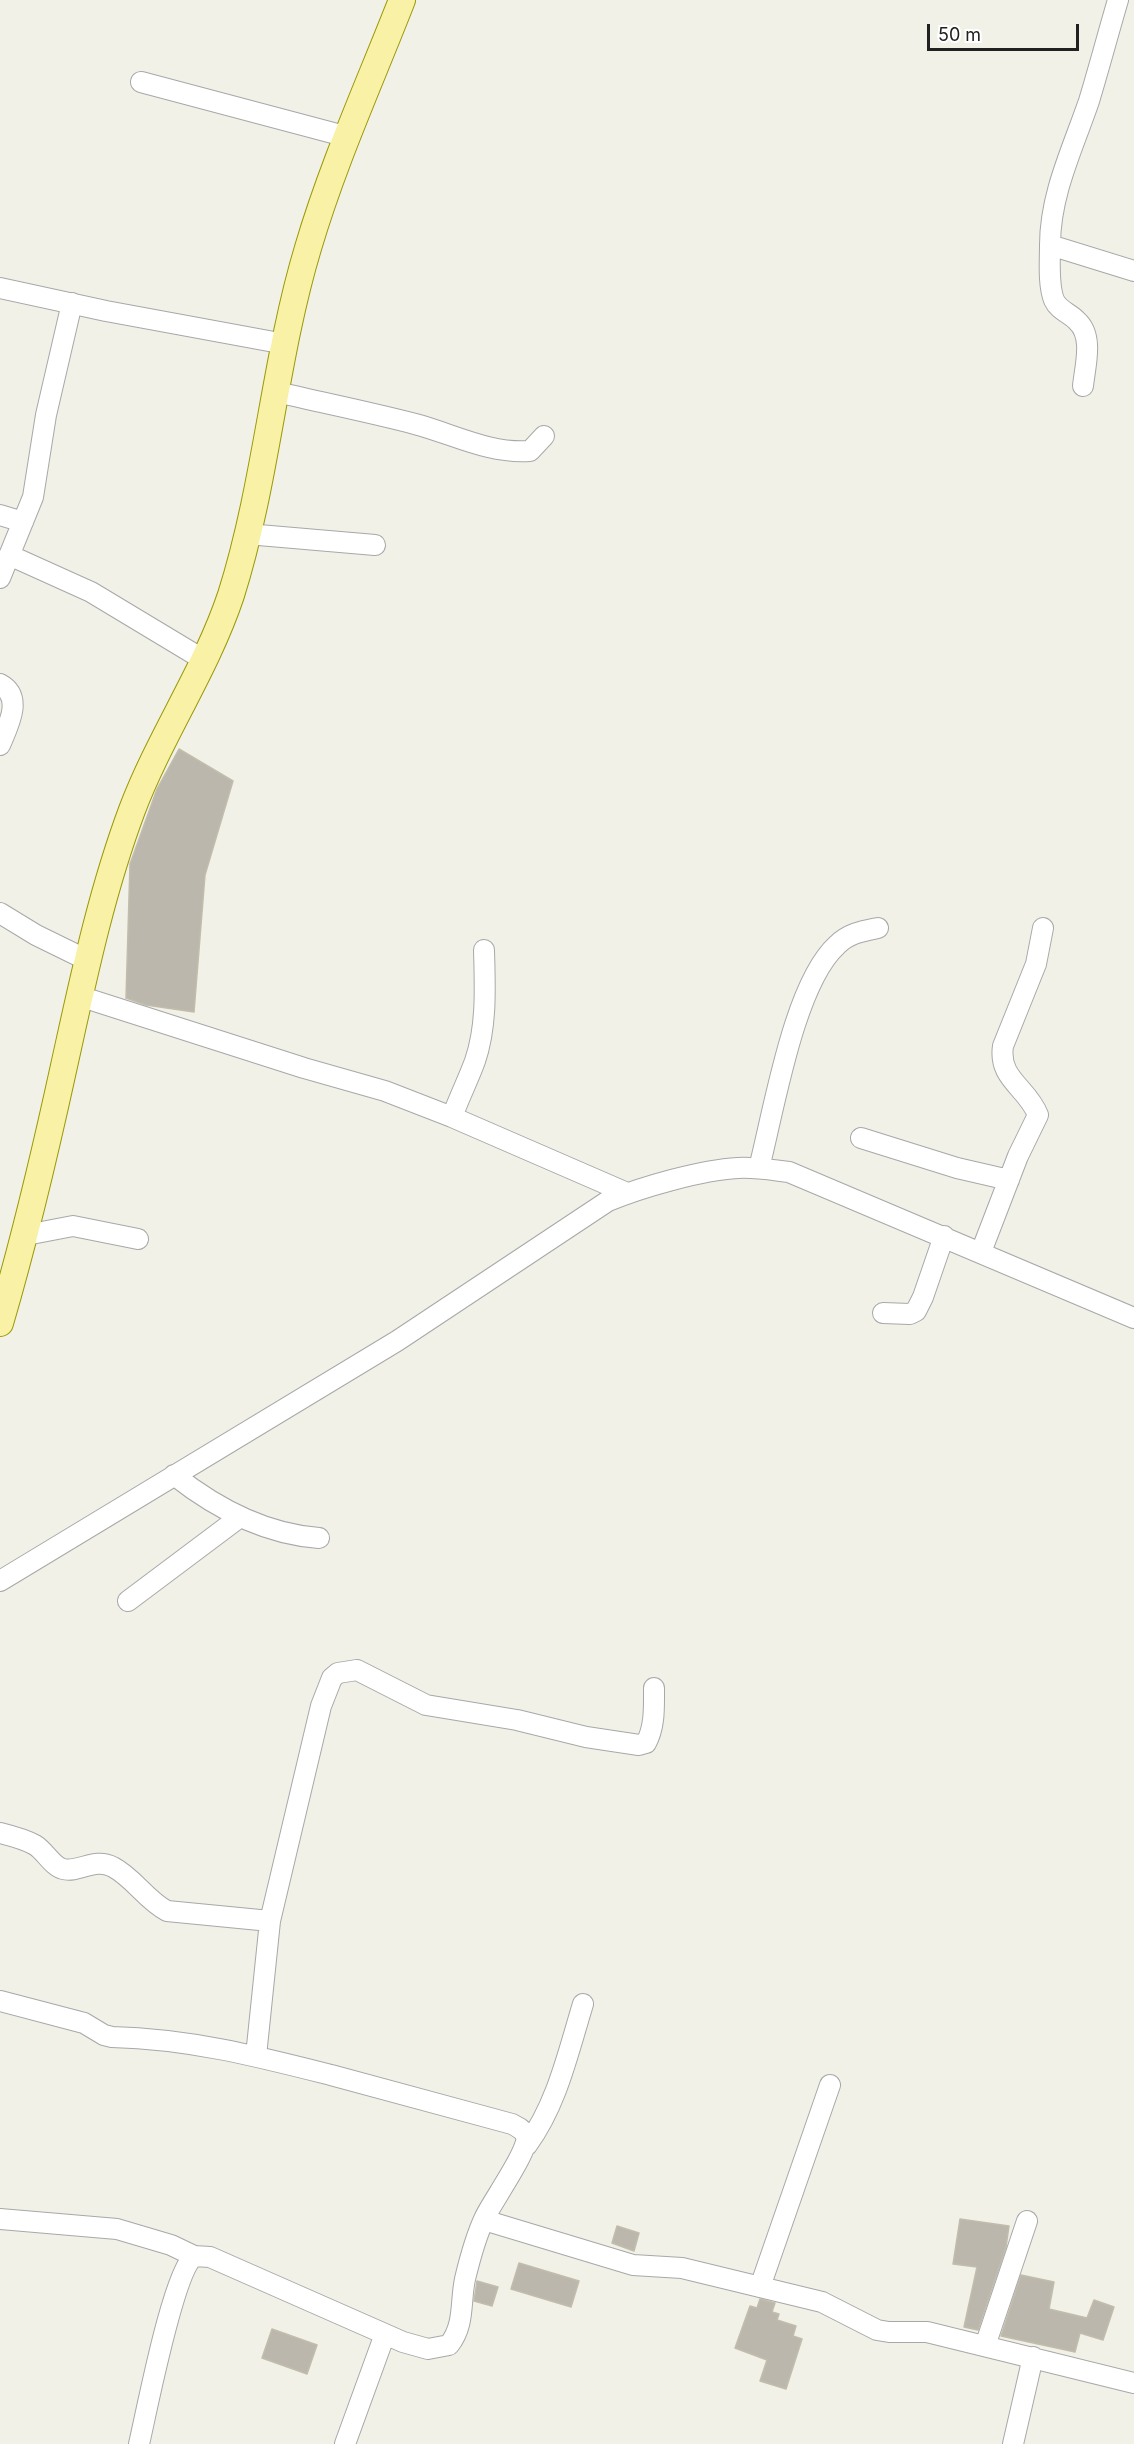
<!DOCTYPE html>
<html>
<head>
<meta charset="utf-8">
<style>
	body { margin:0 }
	#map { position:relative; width:1134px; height:2444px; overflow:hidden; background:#f1f1e8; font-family:Inter,sans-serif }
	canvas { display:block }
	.scale { position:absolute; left:927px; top:24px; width:152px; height:27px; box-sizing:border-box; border:3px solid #212121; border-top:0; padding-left:8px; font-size:18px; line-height:21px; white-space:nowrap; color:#212121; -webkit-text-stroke:4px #fff; paint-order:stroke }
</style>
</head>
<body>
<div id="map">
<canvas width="1134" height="2444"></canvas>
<div class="scale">50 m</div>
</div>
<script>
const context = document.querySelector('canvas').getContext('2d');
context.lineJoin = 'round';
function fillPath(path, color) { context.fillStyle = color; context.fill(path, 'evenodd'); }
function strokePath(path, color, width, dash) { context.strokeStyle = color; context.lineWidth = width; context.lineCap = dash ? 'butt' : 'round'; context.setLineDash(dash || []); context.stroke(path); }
const building = new Path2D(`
	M179,749L233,781L205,875L194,1012L146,1005L126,998L130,864L157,789Z
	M960,2219L1009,2226L1006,2247L978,2330L964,2327L977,2267L953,2264Z
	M617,2226L639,2233L634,2251L612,2243Z
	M519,2263L579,2281L571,2307L511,2289Z
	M1021,2275L1054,2282L1049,2309L1087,2318L1094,2300L1114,2307L1103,2340L1080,2333L1075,2352L1001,2336Z
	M477,2281L498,2287L492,2306L474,2301Z
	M760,2299L775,2303L772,2312L779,2314L777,2320L796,2326L793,2336L802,2339L786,2389L760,2381L767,2360L735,2348L750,2306L757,2308Z
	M272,2329L317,2345L307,2374L262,2358Z`);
fillPath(building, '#bbb7ad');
strokePath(building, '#c2bdab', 1.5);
const minor = new Path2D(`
	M141,82L348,137
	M1050,245L1134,271
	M0,288L106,311L285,344
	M1083,386C1085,366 1094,336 1077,321C1070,313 1059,311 1054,300C1048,285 1050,261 1050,245C1050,194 1073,148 1089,101C1099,68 1108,34 1118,0
	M277,392C323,403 369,412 415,424C453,434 489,454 530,451L544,436
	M0,515L23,522
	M247,534L375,545
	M9,555L91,592L204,660
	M0,578L33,497L46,415L72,303
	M0,684C24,697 8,726 0,745
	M0,913L36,935L87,960
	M79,996L304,1068L385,1091L452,1117L627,1193
	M452,1117C459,1098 468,1080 475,1061C487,1026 485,987 484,950
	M861,1138L957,1168L1009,1180
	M759,1168C774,1110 794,984 837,945C849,933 863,931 878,928
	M26,1235L73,1226L138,1239
	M981,1252L1018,1156L1038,1115C1027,1087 998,1079 1003,1046L1036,964L1043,928
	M883,1313L910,1314L916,1311L923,1297L944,1236
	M174,1475C217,1509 264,1534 319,1538
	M0,1581L397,1341L608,1201C642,1187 701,1170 738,1168C755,1167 772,1170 789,1172L1134,1318
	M128,1601L240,1517
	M0,1833C12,1836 24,1839 35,1845C45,1851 52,1866 63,1869C79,1873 95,1857 113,1867C134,1878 146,1900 167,1911L270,1921
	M0,2001L84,2023L104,2035L112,2037C190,2039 256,2056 331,2075C392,2091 452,2108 512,2124C518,2127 524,2130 526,2136C531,2147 492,2202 485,2217C476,2236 470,2258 465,2279C460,2302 465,2325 449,2345L428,2349L403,2342L210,2257L194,2256C173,2273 147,2410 139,2444
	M256,2056L270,1921L321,1706L332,1678L338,1673L357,1670L426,1705L517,1720L586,1737L639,1745L646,1743C655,1727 654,1707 654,1688
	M527,2145C557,2104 568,2053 583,2004
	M0,2219L117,2229L171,2245L194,2256
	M484,2220L633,2265L682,2268L822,2302L877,2330L889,2332H927L1134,2383
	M760,2287L830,2085
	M985,2346L1027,2221
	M345,2444L385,2334
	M1013,2444L1033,2357`);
const major = new Path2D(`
	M0,1323C25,1238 45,1153 64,1066C83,980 101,893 132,810C160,736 206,670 231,595C267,481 274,361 308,248C333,163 370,82 402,0`);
strokePath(minor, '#a8a8a8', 22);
strokePath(major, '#999905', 28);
strokePath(minor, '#fff', 20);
strokePath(major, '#f9f1a5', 26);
</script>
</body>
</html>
